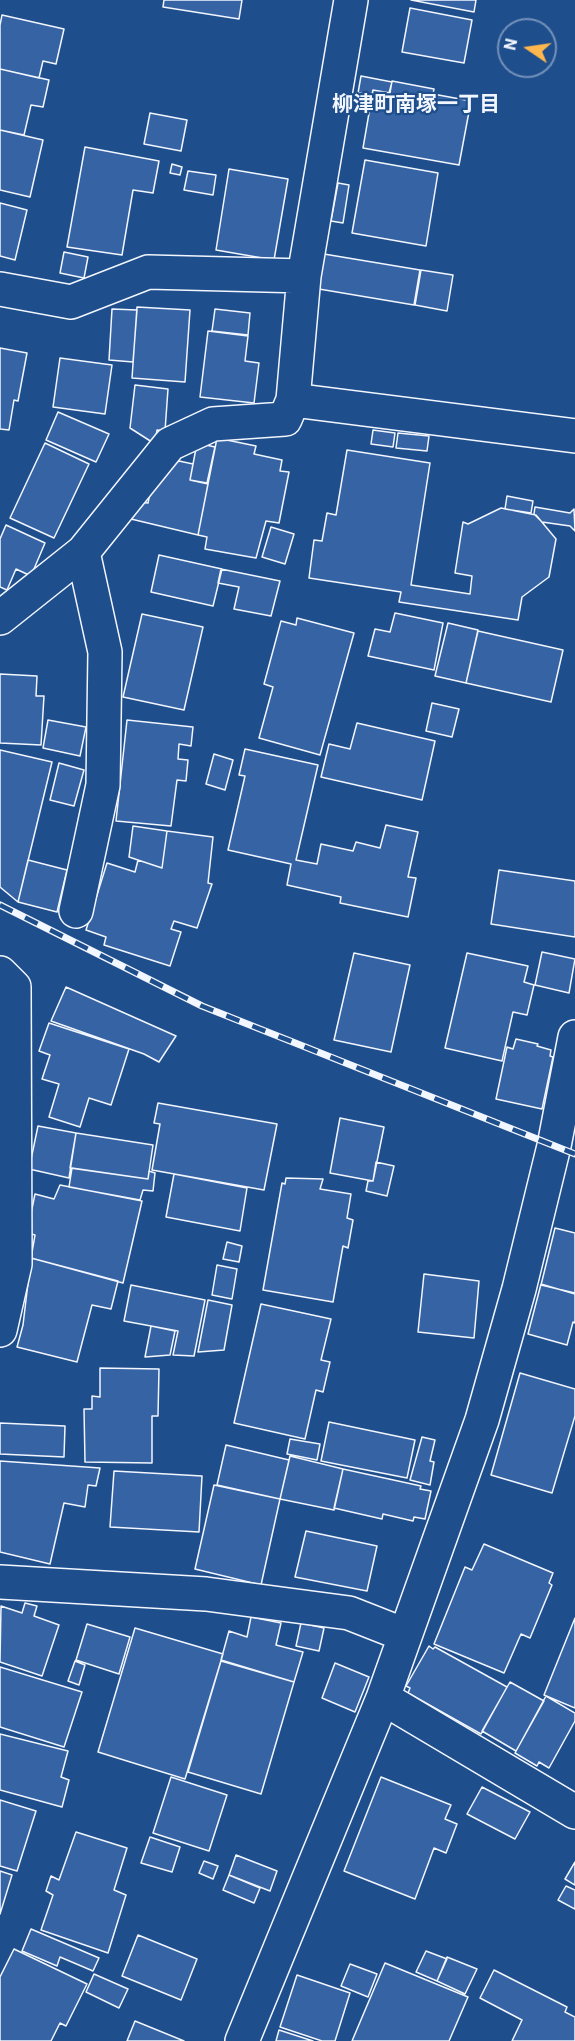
<!DOCTYPE html>
<html>
<head>
<meta charset="utf-8">
<style>
	body { margin:0 }
	#map { position:relative; width:575px; height:2041px; overflow:hidden; background:#1f4e8c; font-family:Roboto,sans-serif }
	canvas { display:block }
	.north { position:absolute; left:497px; top:18px; width:60px; height:60px; box-sizing:border-box; background:#1f4e8c; border:2px solid #7391ba; border-radius:50%; rotate:283deg; font-size:16px; font-weight:700; line-height:24px; text-align:center; color:#f2f6ff }
	.north::after { content:''; display:block; margin:auto; width:21px; height:27px; background:#ffb74d; clip-path:polygon(50% 0,100% 100%,50% 72%,0 100%) }
</style>
</head>
<body>
<div id="map">
<canvas width="575" height="2041"></canvas>
<div class="north">N</div>
</div>
<script>
const context = document.querySelector('canvas').getContext('2d');
context.lineJoin = 'round';
function fillPath(path, color) { context.fillStyle = color; context.fill(path, 'evenodd'); }
function strokePath(path, color, width, dash) { context.strokeStyle = color; context.lineWidth = width; context.lineCap = dash ? 'butt' : 'round'; context.setLineDash(dash || []); context.stroke(path); }
function label(font, color, halo, rows, align = 'center') {
  context.font = font + ' Roboto,"Noto Sans JP",sans-serif'; context.lineWidth = 4.5; context.setLineDash([]); context.textBaseline = 'middle'; context.strokeStyle = halo; context.fillStyle = color; for (const [text, x, y, turn = 0] of rows) {
    context.save(); context.translate(x, y); context.rotate((+turn || 0) * Math.PI / 180); context.textAlign = isNaN(turn) ? turn : align; if (halo) context.strokeText(text, 0, 0); context.fillText(text, 0, 0); context.restore();
  }
}
const building = new Path2D(`
	M164,0H242L239,19L163,7Z
	M411,0H476L474,12Z
	M410,8L472,20L464,63L402,52Z
	M2,15L64,29L56,64L43,61L39,78L0,69V25Z
	M0,69L49,80L43,107L31,105L24,135L0,130Z
	M361,76L392,82L389,93L373,90L372,95L358,93Z
	M392,81L434,89L433,94L471,101L459,165L363,148L373,90L390,93Z
	M150,113L187,120L181,151L144,144Z
	M0,130L43,140L30,197L0,190Z
	M85,147L159,161L153,193L133,190L122,255L67,247Z
	M365,160L438,173L426,246L352,233Z
	M172,164L182,167L180,175L170,173Z
	M229,169L288,179L274,260L216,250Z
	M188,171L216,175L213,195L184,190Z
	M338,183L349,185L343,223L331,221Z
	M0,203L27,210L15,260L0,256Z
	M64,252L88,257L84,278L60,273Z
	M324,254L420,270L414,305L319,289Z
	M421,270L453,275L447,311L415,305Z
	M137,307L190,310L185,382L132,378Z
	M112,309L137,310L133,362L109,360Z
	M215,309L250,313L248,335L212,331Z
	M208,331L248,336L245,361L259,363L254,403L200,397Z
	M0,348L27,353L18,401L14,400L9,430L0,429Z
	M60,358L112,365L105,414L53,407Z
	M135,385L168,389L165,431L157,430L155,444L130,428Z
	M58,412L109,434L96,462L46,440Z
	M373,430L395,433L393,447L371,444Z
	M398,433L429,436L427,451L396,448Z
	M217,438L256,446L254,454L282,460L280,471L289,472L279,523L266,521L256,558L205,549L207,537L198,535Z
	M45,443L89,464L54,538L10,518Z
	M197,443L215,447L207,483L190,480Z
	M347,450L430,463L411,585L470,594L472,576L455,573L463,522L468,524L501,508L536,515L556,539L549,577L522,597L518,620L399,602L401,592L309,578L314,540L322,541L327,513L336,515Z
	M179,461L193,464L190,480L208,484L198,535L131,519L135,502L148,503L152,482Z
	M507,496L533,501L531,513L505,509Z
	M535,507L570,513L574,509L575,531L570,526L542,522L534,514Z
	M6,525L45,543L31,576L16,569L7,590L0,587V539Z
	M271,527L294,534L285,564L262,557Z
	M159,555L222,569L213,606L151,592Z
	M221,569L280,581L271,616L234,609L239,587L218,583Z
	M395,613L443,623L434,670L368,656L375,629L390,632Z
	M142,614L203,627L184,710L123,697Z
	M297,618L354,633L320,755L259,738L273,687L264,684L281,621L296,625Z
	M448,623L478,630L466,683L435,676Z
	M478,631L563,650L551,702L466,683Z
	M0,674L37,676L36,696H44L41,745L0,743Z
	M432,703L459,709L452,737L426,731Z
	M48,720L86,727L80,756L43,748Z
	M127,720L193,727L191,746L179,744L178,759L188,760L186,781L177,780L171,826L116,821Z
	M357,723L435,741L422,800L321,777L329,744L350,749Z
	M245,749L318,765L296,860L317,864L321,844L353,851L356,842L380,848L386,825L418,832L408,877L416,878L408,917L340,903L341,897L287,885L291,864L228,850L245,776L239,775Z
	M0,750L52,762L18,902L0,887Z
	M214,754L233,760L225,790L206,784Z
	M59,763L84,770L74,806L50,800Z
	M133,826L167,831L162,868L129,857Z
	M167,831L213,837L208,883L212,884L197,928L174,921L171,929L181,932L170,966L104,945L106,937L86,930L107,863L135,872L138,860L162,868Z
	M28,860L67,870L57,912L18,902Z
	M499,870L575,881V937L491,924Z
	M542,952L575,959L569,993L535,985Z
	M354,953L410,965L391,1052L334,1040Z
	M467,953L528,966L524,982L534,985L527,1015L513,1012L502,1061L445,1048Z
	M66,987L176,1036L159,1062L144,1054L51,1021Z
	M49,1023L129,1049L111,1105L89,1098L80,1127L49,1117L59,1084L42,1079L50,1055L39,1051Z
	M516,1039L538,1044L537,1046L551,1050L550,1056L553,1057L542,1109L496,1099L507,1047L513,1049Z
	M158,1103L277,1124L264,1190L152,1170L160,1124L154,1123Z
	M340,1118L384,1127L373,1181L330,1173Z
	M38,1126L76,1133L69,1178L29,1169Z
	M76,1133L153,1145L148,1179L70,1168Z
	M376,1162L394,1166L387,1196L366,1191L368,1181H373Z
	M72,1168L148,1179L149,1171L155,1173L153,1191L143,1190L140,1200L69,1187Z
	M174,1174L247,1188L240,1231L166,1217Z
	M286,1178L323,1179L320,1189L351,1194L347,1218L353,1220L348,1248L343,1246L333,1302L263,1290L282,1183L285,1184Z
	M60,1185L142,1201L123,1283L31,1258L35,1235L27,1233L35,1194L54,1199Z
	M555,1228L575,1233V1293L541,1285Z
	M227,1242L242,1246L239,1262L223,1259Z
	M31,1258L118,1281L111,1309L92,1305L77,1362L17,1347L23,1325Z
	M217,1265L237,1269L232,1299L212,1295Z
	M424,1274L479,1281L474,1338L418,1332Z
	M541,1284L575,1294V1323L573,1322L567,1345L528,1334Z
	M131,1285L205,1300L194,1356L173,1355L178,1331L124,1321Z
	M208,1300L232,1305L224,1350L198,1352Z
	M261,1304L331,1319L321,1360L330,1362L323,1392L316,1390L305,1439L234,1423Z
	M151,1326L175,1331L170,1355L145,1357Z
	M100,1368L159,1369L158,1416H152V1463L85,1462L84,1409H92V1396L100,1397Z
	M520,1373L575,1389V1416L552,1493L491,1475Z
	M329,1422L415,1440L407,1478L321,1461Z
	M0,1423L65,1426L64,1457L0,1454Z
	M422,1437L435,1440L430,1461L434,1462L430,1485L410,1480Z
	M290,1439L320,1444L317,1460L287,1454Z
	M226,1445L289,1460L280,1499L217,1485Z
	M290,1456L343,1469L334,1510L280,1499Z
	M0,1461L100,1468L96,1486L88,1485L85,1507L64,1503L50,1564L0,1552Z
	M343,1469L421,1486L420,1489L431,1491L425,1519L414,1517L413,1521L383,1514L382,1519L334,1508Z
	M114,1471L202,1476L199,1532L110,1527Z
	M214,1485L280,1499L261,1585L195,1569Z
	M306,1531L377,1546L367,1591L295,1577Z
	M484,1544L553,1573L549,1583L552,1585L530,1638L521,1634L504,1673L434,1644L465,1567L472,1570Z
	M25,1603L37,1606L34,1616L59,1625L42,1676L0,1662L1,1606L22,1613Z
	M251,1617L281,1623L276,1645L303,1652L294,1682L221,1660L229,1631L247,1637Z
	M575,1618V1708L544,1695Z
	M301,1623L324,1628L319,1651L296,1646Z
	M87,1624L130,1637L119,1674L76,1660Z
	M135,1628L223,1654L185,1779L98,1752Z
	M429,1646L433,1649L435,1647L507,1687L481,1734L408,1693L410,1688L406,1686Z
	M75,1661L85,1665L79,1685L68,1681Z
	M221,1661L294,1682L261,1794L188,1772Z
	M335,1663L369,1677L355,1712L322,1698Z
	M0,1667L82,1692L64,1747L0,1727Z
	M510,1682L544,1701L516,1751L482,1731Z
	M546,1696L575,1713V1721L549,1768L539,1762L537,1766L515,1753Z
	M0,1734L68,1751L61,1777L69,1780L62,1807L0,1790Z
	M171,1777L227,1795L209,1851L153,1833Z
	M381,1777L451,1805L445,1819L457,1824L446,1853L434,1848L415,1899L344,1871Z
	M482,1787L530,1812L515,1839L467,1814Z
	M0,1800L36,1811L17,1871L0,1866Z
	M76,1832L127,1848L114,1890L126,1895L108,1953L41,1930L53,1895L46,1891L51,1876L59,1880Z
	M150,1837L180,1847L172,1872L141,1863Z
	M236,1855L277,1871L270,1891L229,1875Z
	M204,1861L218,1866L213,1879L199,1873Z
	M575,1862V1885L565,1879Z
	M0,1871L12,1875L0,1914Z
	M229,1875L260,1888L254,1903L223,1890Z
	M566,1886L575,1890V1909L558,1900Z
	M31,1929L99,1958L93,1971L60,1957L57,1966L22,1951Z
	M138,1935L197,1959L181,2000L122,1976Z
	M14,1949L87,1984L66,2026L60,2023L51,2041H0V1977Z
	M426,1951L447,1959L437,1981L416,1972Z
	M447,1957L477,1969L465,1994L437,1981Z
	M385,1963L468,1997L449,2041H352Z
	M350,1964L377,1974L368,1997L341,1986Z
	M494,1970L567,2007L565,2012L575,2017V2041H512L522,2020L480,1998Z
	M94,1974L128,1989L119,2008L86,1992Z
	M297,1975L350,1993L335,2041H322L280,2027Z
	M135,2021L184,2041H127Z
	M279,2030L313,2041H276Z`);
fillPath(building, '#3563a3');
strokePath(building, '#f2f6ff', 1.5);
const minor = new Path2D(`
	M0,289L71,302L148,272L304,276
	M293,400L304,276L351,0
	M0,618L83,552L170,444L213,424L285,419L293,400L575,436
	M76,911L103,785L105,652L83,552
	M0,973L14,987L15,1264L0,1330
	M0,1582L206,1594L349,1613L405,1635
	M383,1698L575,1812
	M242,2041L383,1698L482,1420L519,1289L554,1146L575,1037`);
strokePath(minor, '#f2f6ff', 36);
strokePath(minor, '#1f4e8c', 33);
const rail = new Path2D(`
	M0,905L202,1006L575,1154`);
strokePath(rail, '#f2f6ff', 7);
strokePath(rail, '#1f4e8c', 4.5, [14]);
label('bold 21px', '#f2f6ff', '#1f4e8c', [
	["柳津町南塚一丁目",416,106]
]);
</script>
</body>
</html>
